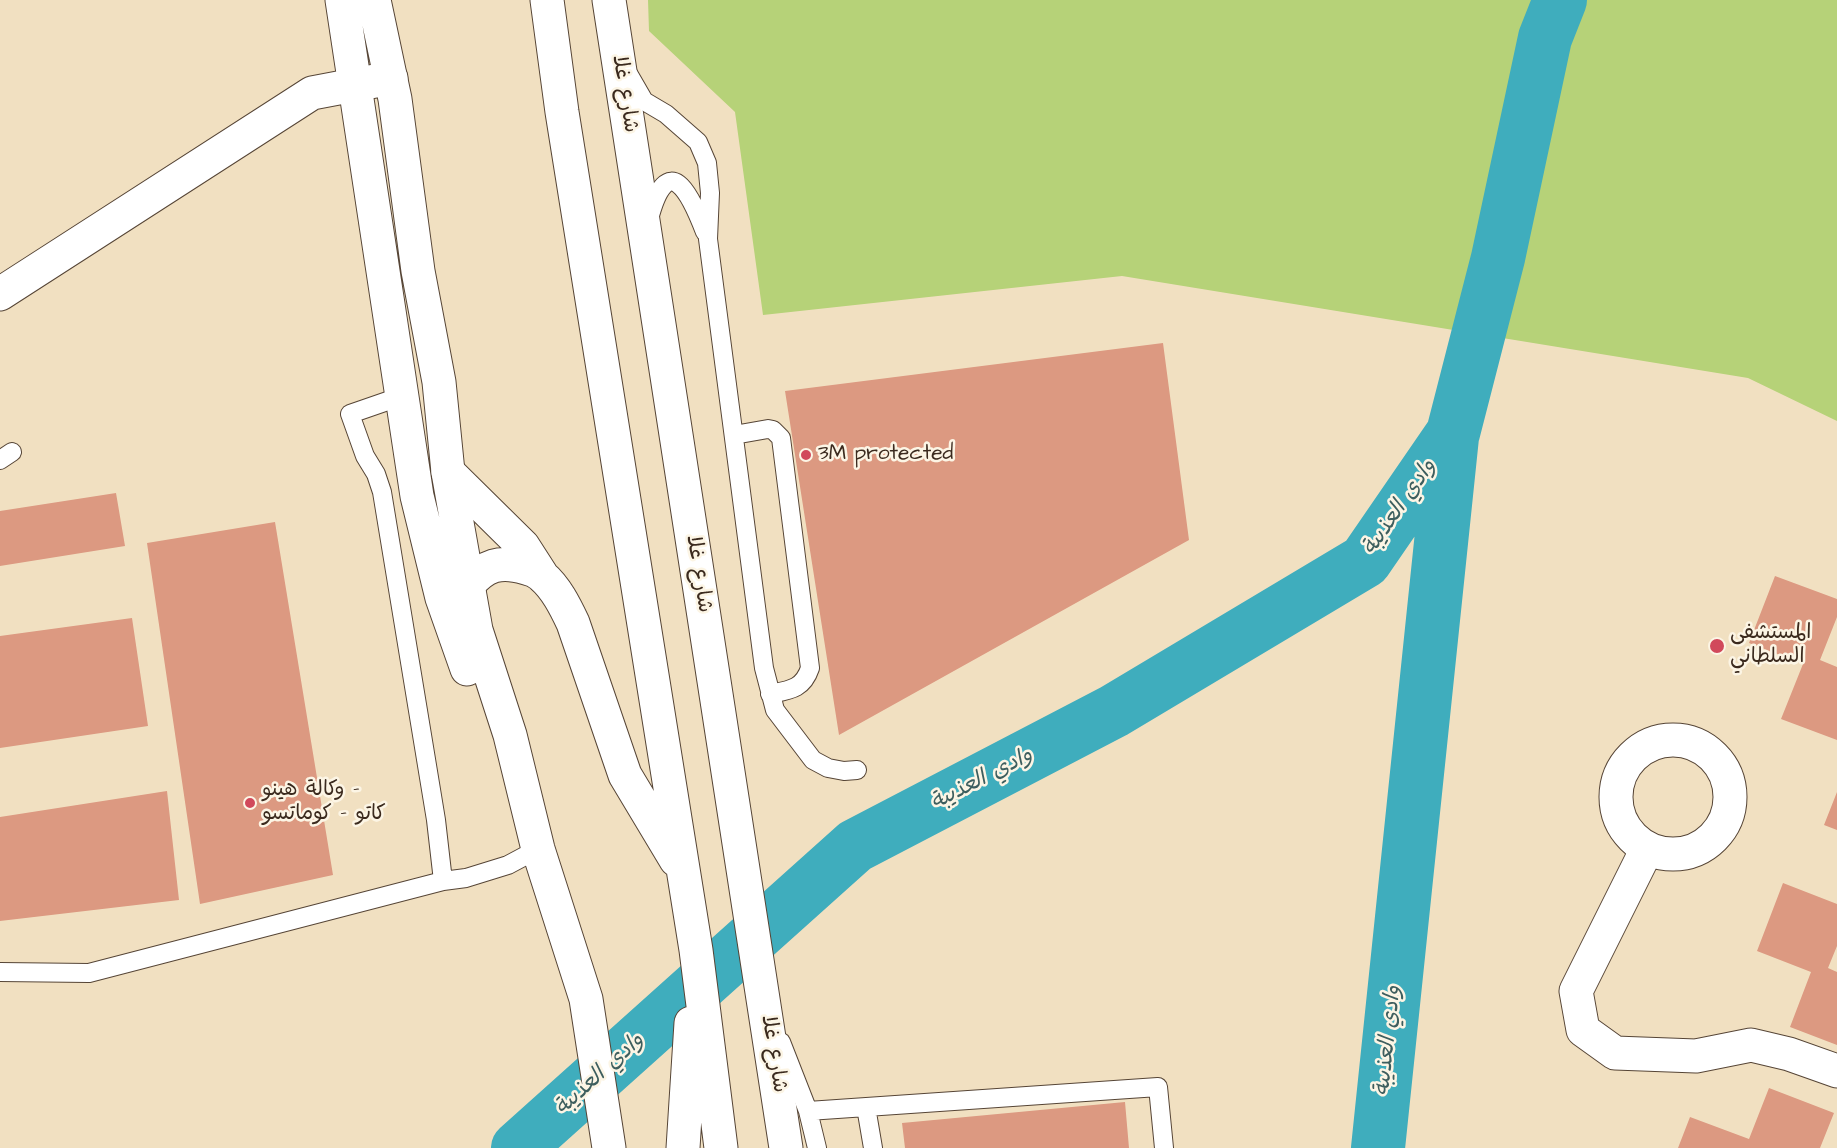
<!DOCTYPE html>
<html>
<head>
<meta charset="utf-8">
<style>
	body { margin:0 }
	canvas { display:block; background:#f1e0c1 }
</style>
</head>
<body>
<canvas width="1837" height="1148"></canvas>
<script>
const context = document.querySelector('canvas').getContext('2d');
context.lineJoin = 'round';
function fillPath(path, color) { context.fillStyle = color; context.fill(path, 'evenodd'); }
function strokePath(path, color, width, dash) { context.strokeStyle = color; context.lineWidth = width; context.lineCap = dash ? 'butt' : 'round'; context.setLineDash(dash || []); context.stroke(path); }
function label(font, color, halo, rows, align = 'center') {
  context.font = font + ' "Architects Daughter","Playpen Sans Arabic",sans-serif'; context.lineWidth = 5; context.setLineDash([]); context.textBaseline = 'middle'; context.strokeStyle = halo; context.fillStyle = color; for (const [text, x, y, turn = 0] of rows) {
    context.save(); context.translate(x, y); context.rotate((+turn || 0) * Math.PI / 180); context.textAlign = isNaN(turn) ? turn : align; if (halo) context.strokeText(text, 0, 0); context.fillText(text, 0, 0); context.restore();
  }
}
fillPath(new Path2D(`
	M648,0H1837V421L1748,378L1122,276L763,315L735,112L649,31Z`), '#b6d278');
strokePath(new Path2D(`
	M518,1148L855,846L1114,711L1365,561L1453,433L1498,258L1545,38L1560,0
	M1378,1148L1452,437`), '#3fadbd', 54);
fillPath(new Path2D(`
	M1163,343L1189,540L839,735L785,391Z
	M116,493L125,546L0,566V511Z
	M275,522L333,875L200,904L147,543Z
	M1775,576L1837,599V617L1820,660L1837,667V740L1781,719L1803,664L1749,643Z
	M132,618L148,726L0,748V636Z
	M167,791L179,900L0,921V817Z
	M1837,792V830L1824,825Z
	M1783,883L1837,904V946L1828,968L1837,972V1045L1790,1027L1811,972L1757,951Z
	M1769,1088L1834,1113L1820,1148H1678L1690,1117L1749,1139Z
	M1125,1102L1129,1148H905L902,1123Z`), '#dc9981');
const service = new Path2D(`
	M629,75L644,101L666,114L698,142L707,163L710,193L708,239L764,668L775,710L813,760L828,768L844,771L857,770
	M649,219C668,148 690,193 705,232
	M402,396L350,414L365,456L376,474L382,492L436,820L443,881L466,878L508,865L538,849
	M734,435L768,429L773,430L781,438L810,668C803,689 790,690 770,694
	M0,460L12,452
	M0,972L89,973L443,881
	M781,1042L808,1111L817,1148
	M866,1107L873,1148
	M808,1111L1158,1087L1164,1148`);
const minor = new Path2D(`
	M0,294L312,93L391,78
	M1616 797a57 57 0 1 1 114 0a57 57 0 1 1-114 0Z
	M1647,849L1576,991L1583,1030L1615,1053L1696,1056L1751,1045L1789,1054L1837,1071`);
const tertiary = new Path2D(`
	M342,0L417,496L442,598L467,669
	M374,0L395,99L418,271L439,382L448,472L476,630L510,735L538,849L586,999L609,1148`);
const primary = new Path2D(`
	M547,0L562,112L696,950L721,1148
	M609,0L786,1148
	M448,472L523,546L541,574
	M468,585C485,565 500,560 526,568C531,569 538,572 542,576C556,588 565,606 573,623L625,775L676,860
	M683,1148L691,1023`);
strokePath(service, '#564536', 20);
strokePath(minor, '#564536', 35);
strokePath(tertiary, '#564536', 35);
strokePath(primary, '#564536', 35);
strokePath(service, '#fff', 18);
strokePath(minor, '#fff', 33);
strokePath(tertiary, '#fff', 33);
strokePath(primary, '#fff', 33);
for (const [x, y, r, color] of [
	[806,455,6,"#d1495b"],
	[1717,646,8,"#d1495b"],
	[250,803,6,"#d1495b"]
]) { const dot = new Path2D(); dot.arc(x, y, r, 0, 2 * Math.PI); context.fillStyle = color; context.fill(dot); strokePath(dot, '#fcf5e5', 2); }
label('21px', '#3b2a1e', '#fcf5e5', [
	["شارع غلا",624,94,81],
	["شارع غلا",698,574,81],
	["شارع غلا",773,1054,81]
]);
label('21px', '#3b2a1e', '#fcf5e5', [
	["3M protected",818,455],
	["المستشفى",1730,634],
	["السلطاني",1730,658],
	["وكالة هينو -",262,791],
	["كاتو - كوماتسو",262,815]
], 'left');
label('italic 22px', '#3d5e5e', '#fcf5e5', [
	["وادي العذيبة",1400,508,-55],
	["وادي العذيبة",982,780,-27],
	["وادي العذيبة",1389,1041,-84],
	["وادي العذيبة",600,1075,-42]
]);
</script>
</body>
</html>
